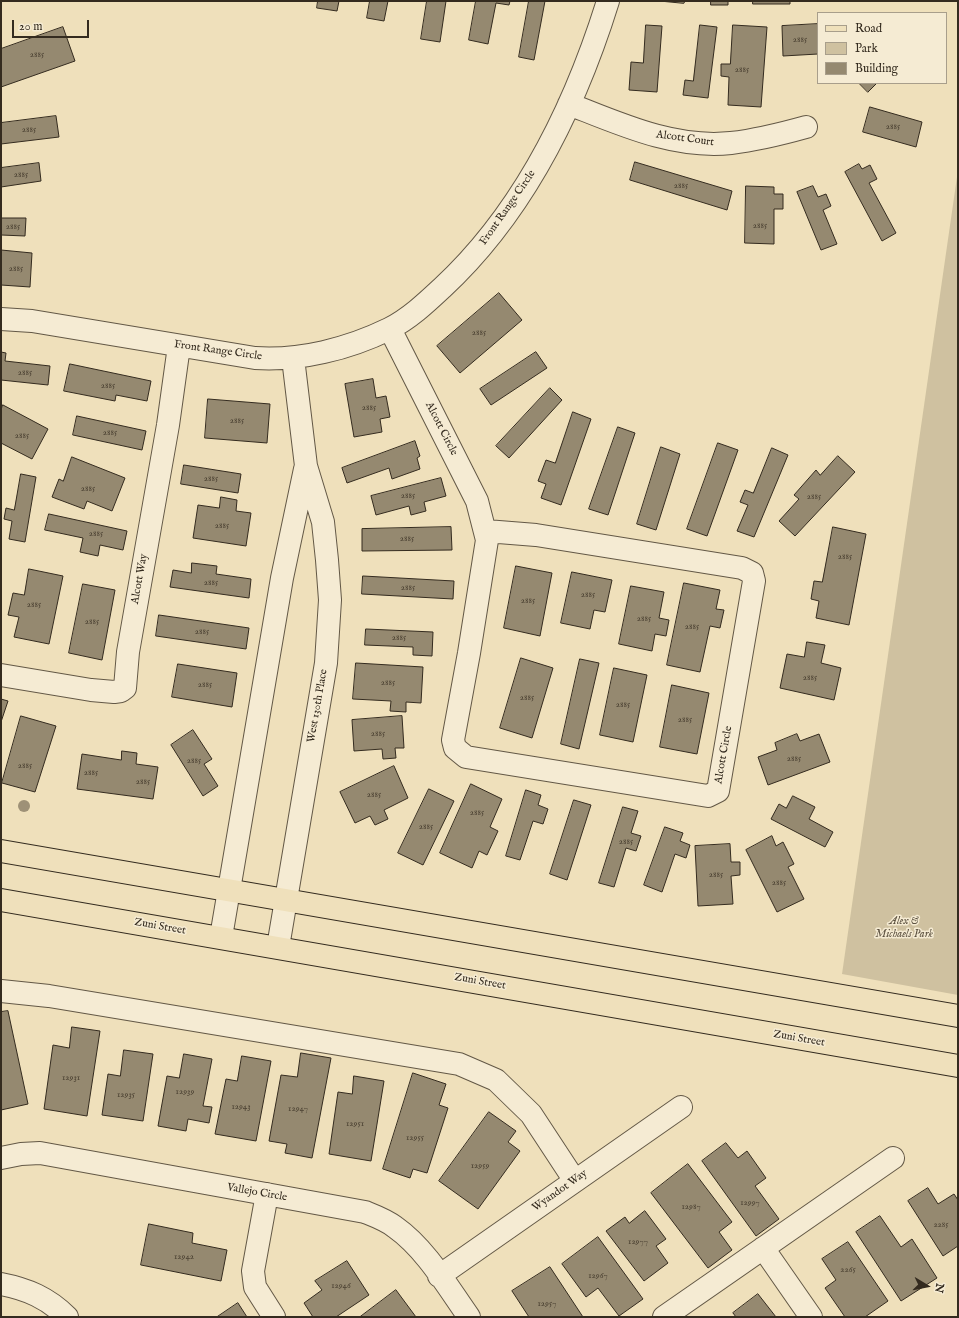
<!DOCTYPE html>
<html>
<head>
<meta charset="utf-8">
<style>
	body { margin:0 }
	#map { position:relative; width:959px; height:1318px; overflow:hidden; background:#efe0bb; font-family:"IM FELL English",serif }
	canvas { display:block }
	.frame { position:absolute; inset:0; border:2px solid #342b1f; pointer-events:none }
	.legend { position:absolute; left:817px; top:12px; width:130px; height:72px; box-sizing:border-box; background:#f5ebd3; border:1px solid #a89e8b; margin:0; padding:5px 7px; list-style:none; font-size:12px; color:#342b1f }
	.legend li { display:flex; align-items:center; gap:8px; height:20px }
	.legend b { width:20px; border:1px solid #a89e8b }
	.north { position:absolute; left:907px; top:1266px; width:40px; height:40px; -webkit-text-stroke:3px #f5ebd3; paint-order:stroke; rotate:100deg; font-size:11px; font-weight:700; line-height:16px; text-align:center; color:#342b1f }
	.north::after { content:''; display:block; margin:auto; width:14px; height:18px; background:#342b1f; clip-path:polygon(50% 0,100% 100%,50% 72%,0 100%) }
	.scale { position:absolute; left:12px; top:20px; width:77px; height:18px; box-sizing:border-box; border:2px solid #342b1f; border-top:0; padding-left:5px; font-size:12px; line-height:14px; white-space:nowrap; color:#342b1f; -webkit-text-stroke:3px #f5ebd3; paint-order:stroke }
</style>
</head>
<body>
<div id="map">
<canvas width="959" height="1318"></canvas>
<div class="frame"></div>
<ul class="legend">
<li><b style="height:5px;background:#efe0bb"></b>Road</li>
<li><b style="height:11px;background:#cfc1a0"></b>Park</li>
<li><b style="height:11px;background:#958970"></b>Building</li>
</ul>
<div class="north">N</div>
<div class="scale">20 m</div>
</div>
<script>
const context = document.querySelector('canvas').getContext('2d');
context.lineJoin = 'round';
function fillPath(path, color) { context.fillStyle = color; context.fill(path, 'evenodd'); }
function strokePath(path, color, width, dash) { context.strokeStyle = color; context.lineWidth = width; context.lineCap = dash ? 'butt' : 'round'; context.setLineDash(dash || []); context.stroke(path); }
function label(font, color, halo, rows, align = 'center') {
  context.font = font + ' "IM FELL English",serif'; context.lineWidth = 3; context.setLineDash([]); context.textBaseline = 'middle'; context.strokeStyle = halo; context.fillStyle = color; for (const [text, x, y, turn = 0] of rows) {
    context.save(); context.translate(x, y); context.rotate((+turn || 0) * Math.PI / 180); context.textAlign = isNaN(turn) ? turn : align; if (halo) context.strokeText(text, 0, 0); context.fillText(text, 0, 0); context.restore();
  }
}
fillPath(new Path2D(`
	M958,170V995L842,974Z`), '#cfc1a0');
const building = new Path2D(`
	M318,1H339L337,11L317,8Z
	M370,1H388L384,21L367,18Z
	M427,1H446L440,42L421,39Z
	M476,1H510L509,5L496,3L488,44L469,40Z
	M529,1H545L534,60L519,57Z
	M660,1H685L684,3Z
	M711,1H728V5H711Z
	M753,1H790V4H753Z
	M818,24V54L783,56L782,26Z
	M646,25L662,26L657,92L629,90L631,62L643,63Z
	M700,25L717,27L708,98L683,95L685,80L693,81Z
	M733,25L767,27L761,107L728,105L729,77L721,76V64H730Z
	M63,27L75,61L1,87V49Z
	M859,83H877L868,92Z
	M870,107L922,122L916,147L863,132Z
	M56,116L59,137L1,144V123Z
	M635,162L732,191L727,210L630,180Z
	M39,163L41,181L1,187V168Z
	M859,164L862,169L870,165L877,179L869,183L896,233L882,241L845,172Z
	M746,186L774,187V194H783V209H774V244L745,243Z
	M813,186L818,197L826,194L831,206L823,210L837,244L821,250L797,192Z
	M1,218H26L25,236L1,235Z
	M1,250L32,253L30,287L1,285Z
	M499,293L522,320L460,373L437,346Z
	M1,352L6,353L5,361L50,366L48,385L1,380Z
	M536,352L547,368L491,405L480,389Z
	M70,364L151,381L147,401L116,395L115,401L64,391Z
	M373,379L376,398L386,396L390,417L380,419L382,432L354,437L345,384Z
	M550,388L562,400L509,458L496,446Z
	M208,399L270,404L267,443L205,438Z
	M3,405L48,429L32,459L1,443V410Z
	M573,412L591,419L561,505L541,498L546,484L538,481L546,460L555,463Z
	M77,416L146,431L142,450L73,435Z
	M618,427L635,433L608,515L589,509Z
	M415,441L420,456L417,458L420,469L392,479L389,468L347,483L342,468Z
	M718,443L738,450L707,536L687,529Z
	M661,447L680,454L656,530L637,524Z
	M772,448L788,455L754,537L737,531L748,505L740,502L745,490L753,493Z
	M838,456L855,472L795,536L779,521L799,499L794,495L816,470L820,475Z
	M72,457L125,478L112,511L87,501L84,509L52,497L59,479L63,481Z
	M184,465L241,474L238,493L181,484Z
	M21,474L36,477L25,542L9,539L12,521L4,519L6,508L14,510Z
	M441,478L446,496L424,502L426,511L411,515L409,506L376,515L371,496Z
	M221,497L237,500L236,511L251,513L246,546L193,538L198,505L219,508Z
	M49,514L127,531L123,550L100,545L98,556L80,552L83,538L45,530Z
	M451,527L452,550L362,551V529Z
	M833,527L866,534L849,625L816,618L819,601L811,599L814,581L822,582Z
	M192,563L217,566L216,574L251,579L249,598L170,587L173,570L191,573Z
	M516,566L552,573L540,636L504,628Z
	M29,569L63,576L49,644L14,637L19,617L8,615L13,593L24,595Z
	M572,572L612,580L605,612L594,610L590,629L561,623Z
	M363,576L454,581L453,599L362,594Z
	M684,583L720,590L716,609L724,610L720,628L710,626L700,672L667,665Z
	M83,584L115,590L102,660L69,653Z
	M631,586L664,592L659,618L669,620L666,636L655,634L652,651L619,644Z
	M159,615L249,628L246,649L156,636Z
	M366,629L433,632L432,656L413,655V647L365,645Z
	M807,642L825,645L821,663L841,668L834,700L780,688L787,654L804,657Z
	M521,658L553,668L532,738L500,728Z
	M580,659L599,663L579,749L561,744Z
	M356,663L423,667L421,703L406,702V712L390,711L391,701L353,699Z
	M178,664L237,673L232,707L172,697Z
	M614,668L647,675L633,742L600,735Z
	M672,685L709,693L697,754L660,747Z
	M1,699L8,701L1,722Z
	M21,716L56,726L35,792L2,783Z
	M402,716L404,748H395L396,758L383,759L382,749L354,751L352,720Z
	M193,730L212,759L204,764L218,786L203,796L171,745Z
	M797,734L800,741L819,734L830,762L768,785L758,757L777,750L775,743Z
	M122,751L137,753L136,764L158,767L153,799L77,789L82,754L121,760Z
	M394,766L408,798L384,810L388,819L375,825L370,816L355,823L340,792Z
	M471,784L502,799L490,827L498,831L487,855L479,851L472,868L440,853Z
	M429,789L454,801L423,865L398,853Z
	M526,790L541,795L538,805L548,809L543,824L533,821L520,860L506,856Z
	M793,796L815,807L809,819L833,832L825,847L771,819L779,804L786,808Z
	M574,800L591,805L567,880L550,874Z
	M623,807L638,811L631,833L641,836L636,851L626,848L614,887L599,883Z
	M665,827L683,833L680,841L690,845L686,858L675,854L662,892L644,885Z
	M772,836L776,846L783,842L794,864L788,867L804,899L777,912L746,850Z
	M730,844L731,862H740V875L731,876L733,904L698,906L695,846Z
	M8,1011L28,1104L1,1110V1012Z
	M72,1027L100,1031L87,1116L44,1109L53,1045L69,1048Z
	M124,1050L153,1054L143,1121L102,1115L108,1074L120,1076Z
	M301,1053L331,1058L312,1158L285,1153L287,1144L269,1141L281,1075L297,1077Z
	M184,1054L212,1059L203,1106L212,1107L209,1123L188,1119L186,1131L158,1126L167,1076L179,1078Z
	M242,1056L271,1061L256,1141L215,1134L226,1079L237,1081Z
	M413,1073L446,1084L439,1105L448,1108L427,1173L413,1169L410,1178L383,1169Z
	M354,1076L384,1081L371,1161L329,1154L338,1092L352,1094Z
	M489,1112L516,1131L508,1142L520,1151L478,1209L439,1181Z
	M726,1143L738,1158L747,1151L766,1178L755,1186L779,1219L756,1236L702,1161Z
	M688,1164L732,1222L719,1232L732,1250L708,1268L651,1193Z
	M928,1188L938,1204L954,1194L958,1200V1246L943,1256L908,1201Z
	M645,1211L666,1239L656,1246L668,1263L644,1281L606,1231L625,1217L629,1223Z
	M880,1216L901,1247L912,1239L937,1278L901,1301L856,1232Z
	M149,1224L193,1233L192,1243L227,1250L221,1281L141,1265Z
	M598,1237L643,1299L619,1316L598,1288L586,1297L562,1264Z
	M848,1242L888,1301L865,1317H845L825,1288L836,1280L822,1259Z
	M347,1261L369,1295L336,1317H313L304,1303L322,1290L315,1281Z
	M550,1267L583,1317H529L512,1291Z
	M396,1290L416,1317H360Z
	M758,1294L776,1317H736L733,1313Z
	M238,1303L247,1317H217Z`);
fillPath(building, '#958970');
strokePath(building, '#342b1f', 1);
const minor = new Path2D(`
	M569,104C620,124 674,149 731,143C757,140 781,134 806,127
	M1,319L32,321L255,358C300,361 348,349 389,329C409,319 426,303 442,288C524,212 575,107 608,1
	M390,329L477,501L487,540L469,653L453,740L455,748L466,757L708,796L718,791L754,581L752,573L742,568L536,535L486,531
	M1,675L91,690L114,692L121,691L125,688L128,652L168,425L179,346
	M221,937L282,578L305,469
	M278,947L326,663L330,600L327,560L323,522L306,466L293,358
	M1,991L49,996L459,1064L496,1080L531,1114L575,1181
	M1,1158L21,1154L40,1153L365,1212C375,1216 386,1220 395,1227C426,1249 447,1286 469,1317
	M267,1194L253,1271L255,1287L274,1317
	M763,1248L811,1317
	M439,1276L681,1107
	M1,1284C27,1289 48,1298 67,1317
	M664,1317L893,1158`);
const major = new Path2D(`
	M1,851L958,1016
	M1,900L958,1066`);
strokePath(minor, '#635846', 24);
strokePath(major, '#342b1f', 24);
strokePath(minor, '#f5ebd3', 22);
strokePath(major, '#efe0bb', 22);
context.fillStyle = '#9e9177';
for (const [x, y] of [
	[24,806]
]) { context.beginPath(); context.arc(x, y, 6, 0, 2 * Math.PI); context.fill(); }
label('9px', '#4c4233', null, [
	["2885",800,40],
	["2885",37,55],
	["2885",742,70],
	["2885",893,127],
	["2885",29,130],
	["2885",21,175],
	["2885",681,186],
	["2885",760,226],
	["2885",13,227],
	["2885",16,269],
	["2885",479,333],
	["2885",25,373],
	["2885",108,386],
	["2885",369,408],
	["2885",237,421],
	["2885",110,433],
	["2885",22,436],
	["2885",211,479],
	["2885",88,489],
	["2885",408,496],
	["2885",814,497],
	["2885",222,526],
	["2885",96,534],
	["2885",407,539],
	["2885",845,557],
	["2885",211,583],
	["2885",408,588],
	["2885",588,595],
	["2885",528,601],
	["2885",34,605],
	["2885",644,619],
	["2885",92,622],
	["2885",692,627],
	["2885",202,632],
	["2885",399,638],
	["2885",810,678],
	["2885",388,683],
	["2885",205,685],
	["2885",527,698],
	["2885",623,705],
	["2885",685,720],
	["2885",378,734],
	["2885",794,759],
	["2885",194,761],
	["2885",25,766],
	["2885",91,773],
	["2885",143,782],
	["2885",374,795],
	["2885",477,813],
	["2885",426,827],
	["2885",626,842],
	["2885",716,875],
	["2885",779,883],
	["12931",71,1078],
	["12939",185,1092],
	["12935",126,1095],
	["12943",241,1107],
	["12947",298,1109],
	["12951",355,1124],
	["12955",415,1138],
	["12959",480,1166],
	["12997",750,1203],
	["12987",691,1207],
	["2285",941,1225],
	["12977",638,1242],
	["12942",184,1257],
	["2265",848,1270],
	["12967",598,1276],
	["12946",341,1286],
	["12957",547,1304]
]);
label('11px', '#342b1f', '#f5ebd3', [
	["Alcott Court",685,139,8],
	["Front Range Circle",508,208,-55],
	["Front Range Circle",218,351,8],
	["Alcott Circle",441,429,63],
	["Alcott Way",140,579,-80],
	["West 130th Place",318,706,-80],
	["Alcott Circle",724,755,-80],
	["Zuni Street",160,927,10],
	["Zuni Street",480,982,10],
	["Zuni Street",799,1039,10],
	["Wyandot Way",560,1191,-35],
	["Vallejo Circle",257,1193,10]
]);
label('italic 11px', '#5b503f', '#f5ebd3', [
	["Alex &",904,922],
	["Michaels Park",904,935]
]);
</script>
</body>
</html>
